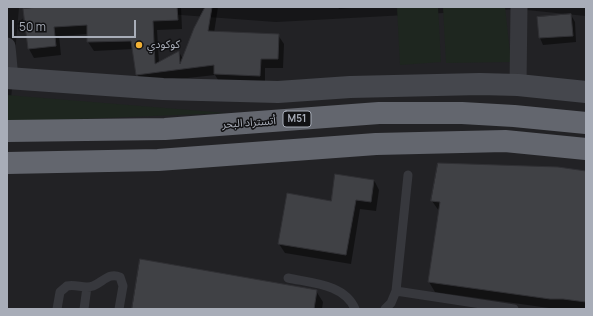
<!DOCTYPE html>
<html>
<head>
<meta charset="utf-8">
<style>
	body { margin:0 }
	#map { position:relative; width:593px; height:316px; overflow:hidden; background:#161618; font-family:Manrope,sans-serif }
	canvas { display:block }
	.frame { position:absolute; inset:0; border:8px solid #a8adb8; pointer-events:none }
	.scale { position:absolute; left:12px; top:20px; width:124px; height:18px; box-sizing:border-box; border:2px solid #a8adb8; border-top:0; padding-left:5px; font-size:12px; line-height:14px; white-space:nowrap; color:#a8adb8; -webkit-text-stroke:3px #111113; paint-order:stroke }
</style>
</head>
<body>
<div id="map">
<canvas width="593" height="316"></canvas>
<div class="frame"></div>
<div class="scale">50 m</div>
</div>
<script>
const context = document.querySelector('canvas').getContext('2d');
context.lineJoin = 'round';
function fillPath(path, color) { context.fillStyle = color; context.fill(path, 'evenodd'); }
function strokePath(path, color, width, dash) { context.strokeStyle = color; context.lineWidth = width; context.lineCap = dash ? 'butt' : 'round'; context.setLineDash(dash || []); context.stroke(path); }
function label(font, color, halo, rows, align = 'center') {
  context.font = font + ' Manrope,"Noto Sans Arabic",sans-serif'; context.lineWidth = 3; context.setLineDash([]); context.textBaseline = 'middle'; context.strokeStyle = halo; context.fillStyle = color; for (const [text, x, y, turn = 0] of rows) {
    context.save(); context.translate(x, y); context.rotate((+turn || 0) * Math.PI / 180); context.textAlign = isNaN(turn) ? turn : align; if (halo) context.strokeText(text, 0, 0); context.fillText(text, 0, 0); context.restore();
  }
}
fillPath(new Path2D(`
	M19,7H73L276,22L517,9L586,16V309H7V145Z`), '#222225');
fillPath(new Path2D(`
	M397,7H438L441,62L400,65Z
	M443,7H505L511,62L446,63Z
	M7,95L226,113L32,121L7,120Z`), '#1e261f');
fillPath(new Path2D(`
	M48,7H181L182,29L157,30L159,63L179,52L183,59L206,7H218L214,33L278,35L284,44L283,68H265V84L220,83L215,75L142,83L137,74L133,49L94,51L88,42V34L59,36L61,55L34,58L29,49Z
	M338,7H363L339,9Z
	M571,15L575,22L576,42L543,45L540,38Z
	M586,172V309H556L435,292L429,282L439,211L432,201Z
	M374,180L379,190L376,211L360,209L351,264L285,253L279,244L332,202Z
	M316,291L323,302L322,309H133Z`), '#0007');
const building = new Path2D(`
	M39,7H177L178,20L153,21L155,64L179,51L180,64L194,28L205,7H212L208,31L279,34L278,59H261L260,76L214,74V65L136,75L131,41L87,42V25L54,27L56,46L28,49L23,9Z
	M571,14L573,36L539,38L537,17Z
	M438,163L558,167L586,171V302L563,299H550L428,282L440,202L431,201Z
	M335,174L374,180L371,202L356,200L346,255L278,244L287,193L331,201Z
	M140,259L317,290L314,309H132Z`);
fillPath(building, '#404145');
strokePath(building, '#303034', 1);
strokePath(new Path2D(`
	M288,278C311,283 345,284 355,309
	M396,291L514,309
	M57,309L60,292L67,286C76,284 85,289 93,286C103,282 109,272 120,277L123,286L119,309
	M84,309L87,287
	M385,309L391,303L396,291L408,175`), '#37383d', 9);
strokePath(new Path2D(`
	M7,46L10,79
	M518,85L519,7`), '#37383d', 17);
strokePath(new Path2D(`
	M7,78L163,89L278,92L350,87L480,84L518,85L586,92`), '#45474d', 22);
strokePath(new Path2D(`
	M7,131L165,129L379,113H462L514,116L586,123
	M7,163L158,160L376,144L505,141L586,149`), '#63666e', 22);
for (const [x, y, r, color] of [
	[139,45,4,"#f2b134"]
]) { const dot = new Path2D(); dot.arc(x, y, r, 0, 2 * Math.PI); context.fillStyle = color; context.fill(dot); strokePath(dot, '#111113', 1.5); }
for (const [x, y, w] of [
	[297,119,28]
]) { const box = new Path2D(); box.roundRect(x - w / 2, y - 8, w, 16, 3); context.fillStyle = '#111113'; context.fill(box); strokePath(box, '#a8adb8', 1); }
label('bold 10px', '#a8adb8', null, [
	["M51",297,119]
]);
label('11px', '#a8adb8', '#111113', [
	["كوكودي",147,45]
], 'left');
label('11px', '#a8adb8', '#111113', [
	["أتستراد البحر",249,123,-4]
]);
</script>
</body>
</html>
